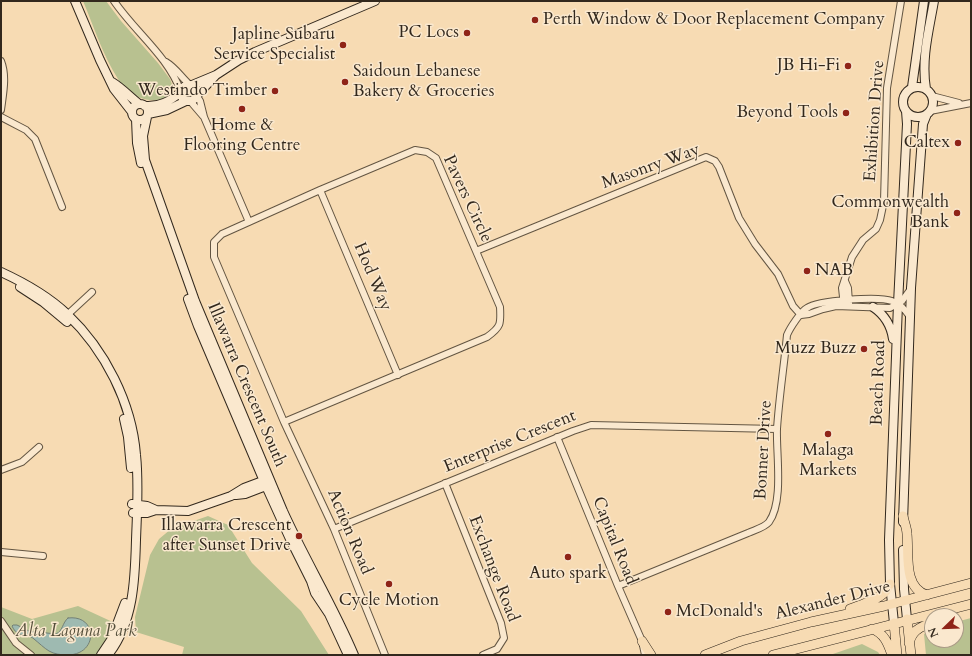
<!DOCTYPE html>
<html>
<head>
<meta charset="utf-8">
<style>
	body { margin:0 }
	#map { position:relative; width:972px; height:656px; overflow:hidden; background:#f7dbb3; font-family:Cardo,serif }
	canvas { display:block }
	.frame { position:absolute; inset:0; border:2px solid #32281d; pointer-events:none }
	.north { position:absolute; left:924px; top:608px; width:40px; height:40px; box-sizing:border-box; background:#fae8ce; border:1px solid #aa9b87; border-radius:50%; rotate:247deg; font-size:11px; font-weight:700; line-height:16px; text-align:center; color:#32281d }
	.north::after { content:''; display:block; margin:auto; width:14px; height:18px; background:#8f2418; clip-path:polygon(50% 0,100% 100%,50% 72%,0 100%) }
</style>
</head>
<body>
<div id="map">
<canvas width="972" height="656"></canvas>
<div class="frame"></div>
<div class="north">N</div>
</div>
<script>
const context = document.querySelector('canvas').getContext('2d');
context.lineJoin = 'round';
function fillPath(path, color) { context.fillStyle = color; context.fill(path, 'evenodd'); }
function strokePath(path, color, width, dash) { context.strokeStyle = color; context.lineWidth = width; context.lineCap = dash ? 'butt' : 'round'; context.setLineDash(dash || []); context.stroke(path); }
function label(font, color, halo, rows, align = 'center') {
  context.font = font + ' Cardo,serif'; context.lineWidth = 3; context.setLineDash([]); context.textBaseline = 'middle'; context.strokeStyle = halo; context.fillStyle = color; for (const [text, x, y, turn = 0] of rows) {
    context.save(); context.translate(x, y); context.rotate((+turn || 0) * Math.PI / 180); context.textAlign = isNaN(turn) ? turn : align; if (halo) context.strokeText(text, 0, 0); context.fillText(text, 0, 0); context.restore();
  }
}
fillPath(new Path2D(`
	M83,1H106L121,21L158,63L170,79L173,87L170,96C156,104 138,100 125,89C122,87 120,82 118,79C103,56 94,27 83,1Z
	M208,516L228,525L252,563L301,611L329,655H182L184,647L136,632L135,617L150,555L159,539L171,529Z
	M78,606L117,624L99,655H1V607L32,619Z
	M971,618V655H926L924,634L932,631V640H956V622Z
	M862,644L878,652L880,655H830Z`), '#b8c190');
const water = new Path2D(`
	M68,618C98,614 99,655 67,655C61,655 54,654 49,651C44,648 39,643 34,639C26,632 18,639 12,626L13,625H17L29,631L56,634C63,631 62,623 68,618Z`);
fillPath(water, '#9ebab1');
strokePath(water, '#738076', 1);
const street = new Path2D(`
	M114,1C135,32 168,56 181,92
	M1,61C7,76 3,94 1,110
	M166,62C176,68 181,77 190,85
	M197,96L200,101L204,117L249,222
	M932,96L959,103
	M188,101L191,102L203,116
	M930,111L971,103
	M1,117L26,130L35,139L62,207
	M320,190L398,375
	M476,251L706,157L715,161L719,167L739,218L755,244L778,274L793,306L801,315
	M845,281L848,288L849,303
	M844,306L842,288L852,257L863,240L876,229L880,220L884,201L887,88L901,1
	M801,315L809,314L823,309L836,306L890,308L902,301L910,290
	M65,317L92,292
	M284,422L487,337C501,327 501,324 500,307L436,158L427,152L415,150L320,190L222,234L214,242V257L284,422L334,529L385,655
	M557,437L618,586L642,641L645,655
	M1,470L22,462L39,447
	M445,483L501,623L504,638L497,649L483,655
	M334,529L573,431L591,425L777,429
	M1,552L43,556
	M618,586L748,533C754,530 764,528 769,522C784,501 776,454 777,429C779,398 784,366 787,335C790,328 801,311 807,308C818,300 879,296 892,301C900,304 905,309 910,317
	M1,621L16,643L31,655`);
const secondary = new Path2D(`
	M75,1L100,60L114,89L132,112
	M112,82C122,88 130,97 139,104
	M181 93a8 8 0 1 1 16 0a8 8 0 1 1-16 0Z
	M192,85L216,75L239,60L255,52L375,1
	M903 102a15 15 0 1 1 30 0a15 15 0 1 1-30 0Z
	M912,87L924,1
	M926,89C921,59 929,30 934,1
	M198,94L215,76
	M132 112a8 8 0 1 1 16 0a8 8 0 1 1-16 0Z
	M145,106C160,107 170,101 181,92
	M148,114L167,110L186,101
	M147,117L143,136L145,160L195,301L283,511C305,560 333,605 354,655
	M136,119L137,143L141,163
	M1,272C25,283 48,296 67,314C105,350 132,403 136,455C139,483 137,512 136,540C135,579 134,622 108,655
	M20,287L43,302L67,322
	M188,299L198,326L266,486L290,539L311,581L315,593L329,614L348,655
	M873,307C885,315 891,325 893,339
	M124,419L128,437L131,468
	M236,495L245,494L271,484
	M132,504L147,506L156,510
	M133,513H147L156,510L188,511L231,496L244,488L268,479
	M903,522L911,288L923,124L927,114
	M903,550L904,589L907,619
	M894,623L890,584L889,540L898,304L907,124L906,111
	M101,655L111,640L125,603`);
const primary = new Path2D(`
	M903,516C904,522 907,528 907,534C909,554 903,588 927,595
	M850,609C860,605 878,600 885,592C887,590 888,586 890,584
	M907,619L911,655
	M894,623L897,655
	M872,629C884,633 888,643 892,655
	M642,641L651,655
	M909,643C913,629 920,628 932,622
	M705,655L741,641L811,622L884,606L971,583
	M773,655L971,604`);
strokePath(street, '#635542', 8);
strokePath(secondary, '#32281d', 10);
strokePath(primary, '#32281d', 10);
strokePath(street, '#fae8ce', 6);
strokePath(secondary, '#fae8ce', 8);
strokePath(primary, '#f7dbb3', 9);
for (const [x, y, r, color] of [
	[535,20,4,"#8f2418"],
	[467,33,4,"#8f2418"],
	[343,45,4,"#8f2418"],
	[848,66,4,"#8f2418"],
	[345,82,4,"#8f2418"],
	[275,91,4,"#8f2418"],
	[242,109,4,"#8f2418"],
	[846,113,4,"#8f2418"],
	[958,143,4,"#8f2418"],
	[957,213,4,"#8f2418"],
	[807,271,4,"#8f2418"],
	[864,349,4,"#8f2418"],
	[828,434,4,"#8f2418"],
	[299,536,4,"#8f2418"],
	[568,557,4,"#8f2418"],
	[389,584,4,"#8f2418"],
	[668,612,4,"#8f2418"]
]) { const dot = new Path2D(); dot.arc(x, y, r, 0, 2 * Math.PI); context.fillStyle = color; context.fill(dot); strokePath(dot, '#fae8ce', 1.5); }
label('17px', '#32281d', '#fae8ce', [
	["Perth Window & Door Replacement Company",543,20,"left"],
	["PC Locs",459,33],
	["Japline Subaru",335,35],
	["Service Specialist",335,55],
	["JB Hi-Fi",840,66],
	["Saidoun Lebanese",353,72,"left"],
	["Bakery & Groceries",353,92,"left"],
	["Westindo Timber",267,91],
	["Beyond Tools",838,113],
	["Home &",242,126,"center"],
	["Flooring Centre",242,146,"center"],
	["Caltex",950,143],
	["Commonwealth",949,203],
	["Bank",949,223],
	["NAB",815,271,"left"],
	["Muzz Buzz",856,349],
	["Malaga",828,451,"center"],
	["Markets",828,471,"center"],
	["Illawarra Crescent",291,526],
	["after Sunset Drive",291,546],
	["Auto spark",568,574,"center"],
	["Cycle Motion",389,601,"center"],
	["McDonald's",676,612,"left"]
], 'right');
label('17px', '#32281d', '#fae8ce', [
	["Exhibition Drive",875,121,-86],
	["Masonry Way",651,167,-20],
	["Pavers Circle",467,199,65],
	["Hod Way",372,277,67],
	["Beach Road",879,383,-88],
	["Illawarra Crescent South",246,385,67],
	["Enterprise Crescent",510,442,-22],
	["Bonner Drive",764,450,-87],
	["Action Road",349,532,67],
	["Capital Road",614,541,68],
	["Exchange Road",493,569,69],
	["Alexander Drive",833,601,-14]
]);
label('italic 17px', '#544e3a', '#fae8ce', [
	["Alta Laguna Park",76,632]
]);
</script>
</body>
</html>
